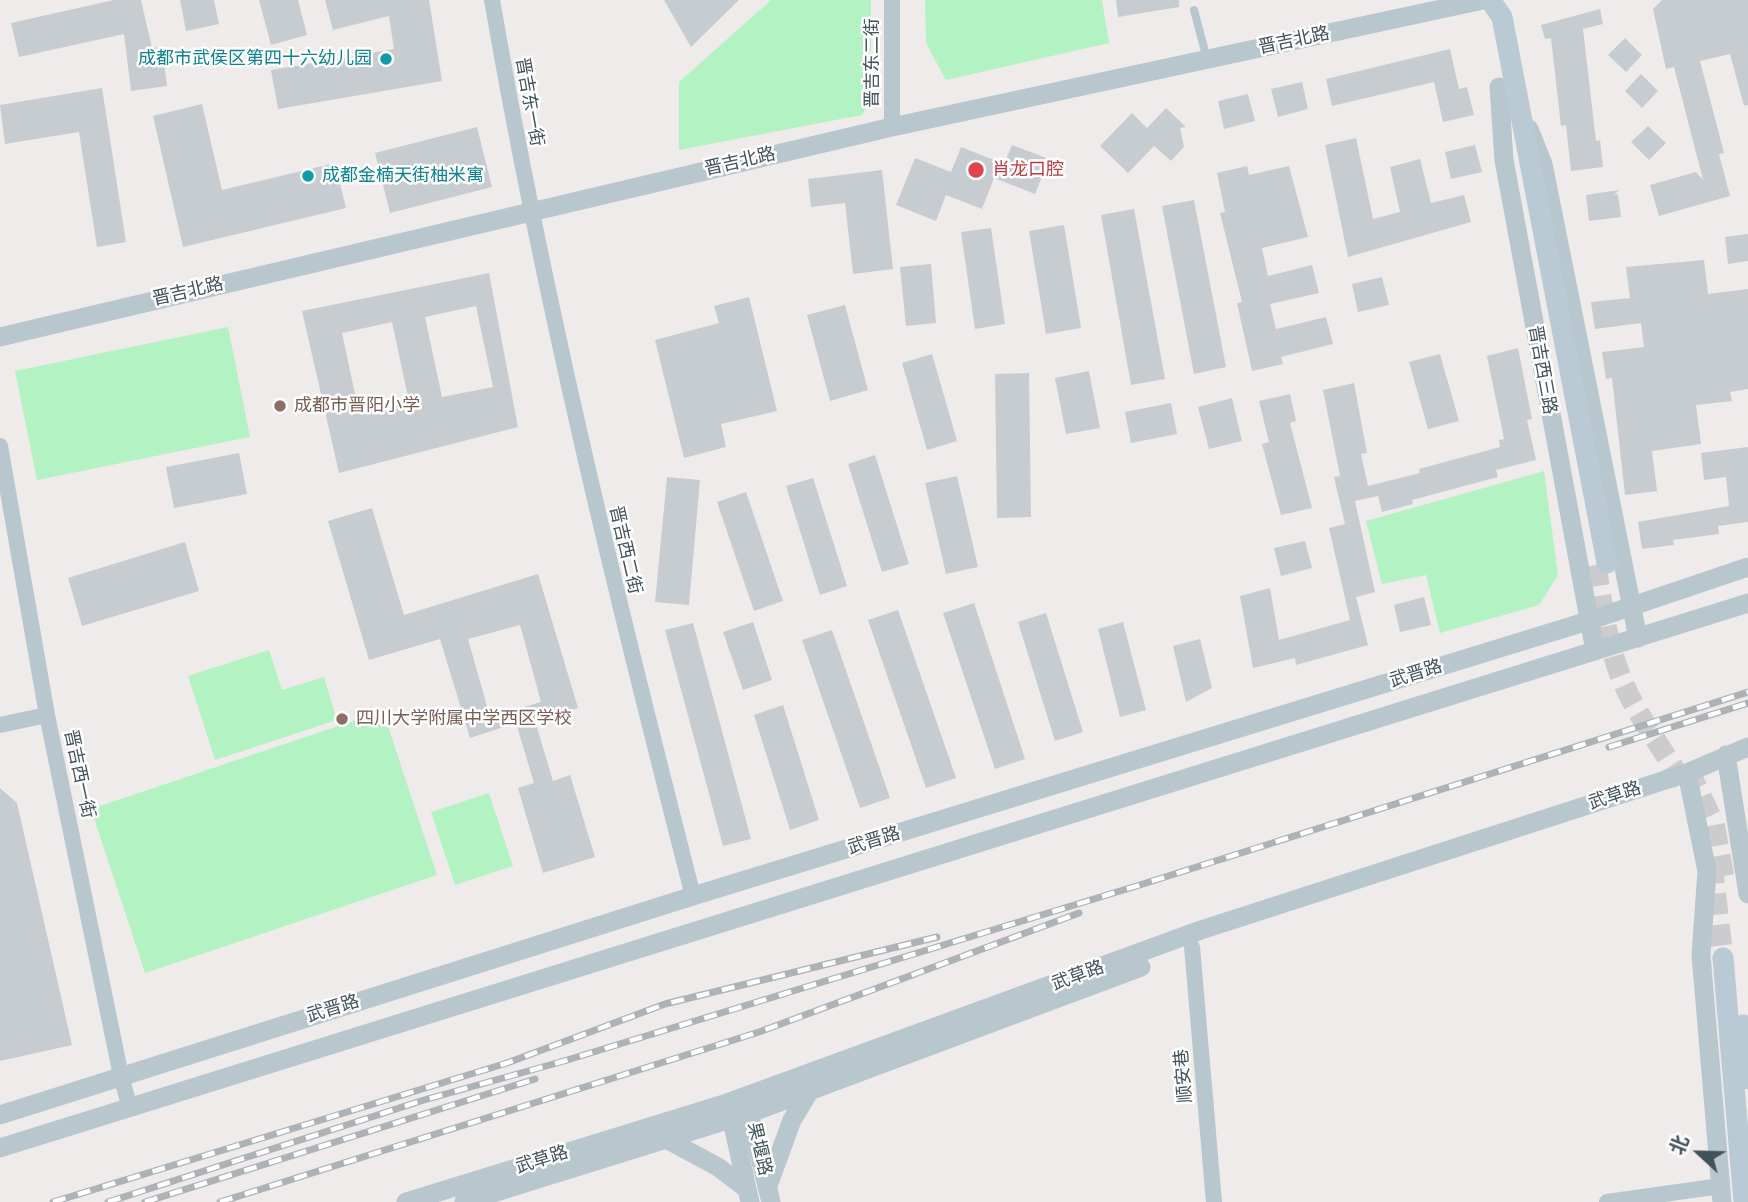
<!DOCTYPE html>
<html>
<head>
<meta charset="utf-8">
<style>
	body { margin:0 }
	#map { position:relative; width:1748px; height:1202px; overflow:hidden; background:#efebeb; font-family:Arial,"Noto Sans SC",sans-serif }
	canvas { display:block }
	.north { position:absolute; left:1664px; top:1118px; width:70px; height:70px; -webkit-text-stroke:5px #fff; paint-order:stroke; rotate:292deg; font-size:19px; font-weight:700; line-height:28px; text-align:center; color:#42525a }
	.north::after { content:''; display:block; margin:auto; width:24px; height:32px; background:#42525a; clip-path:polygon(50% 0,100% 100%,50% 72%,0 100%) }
</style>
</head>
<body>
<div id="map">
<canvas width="1748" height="1202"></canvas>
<div class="north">北</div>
</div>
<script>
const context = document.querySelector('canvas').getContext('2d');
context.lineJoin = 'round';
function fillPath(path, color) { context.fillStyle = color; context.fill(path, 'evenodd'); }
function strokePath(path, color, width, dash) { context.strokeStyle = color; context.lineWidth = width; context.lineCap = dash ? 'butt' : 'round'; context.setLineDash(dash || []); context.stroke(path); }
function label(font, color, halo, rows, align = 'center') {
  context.font = font + ' Arial,"Noto Sans SC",sans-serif'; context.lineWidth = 5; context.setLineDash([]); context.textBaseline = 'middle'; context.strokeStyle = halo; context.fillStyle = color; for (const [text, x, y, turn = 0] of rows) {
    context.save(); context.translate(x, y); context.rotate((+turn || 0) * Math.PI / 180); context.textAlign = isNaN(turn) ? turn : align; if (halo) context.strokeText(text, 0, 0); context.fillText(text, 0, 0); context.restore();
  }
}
fillPath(new Path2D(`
	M771,0H871V98L862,115L679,150V82Z
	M925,0H1102L1109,43L946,80L926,43Z
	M228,327L250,437L37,480L15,371Z
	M1544,471L1558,575L1539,605L1440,633L1426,575L1382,584L1366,521Z
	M269,650L282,690L324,677L337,720L215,760L188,676Z
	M383,711L437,875L145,973L91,809Z
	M489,793L513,866L455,885L431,812Z`), '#b3f2c3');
fillPath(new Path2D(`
	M114,0H141L152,48L162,47L167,86L131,91L124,34L19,57L11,23Z
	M180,0H214L219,24L186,31Z
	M259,0H298L307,35L271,45Z
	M325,0H429L442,81L278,109L271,70L394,49L389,16L333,30Z
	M664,0H739L691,47Z
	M1116,0H1179V7L1118,17Z
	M1662,0H1748V105L1744,106L1730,54L1700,61L1724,153L1719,154L1730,196L1659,216L1650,185L1696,172L1703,180L1674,67L1666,69L1653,9Z
	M1600,9L1603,24L1583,29L1596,141L1600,140L1603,167L1571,171L1566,125L1561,126L1551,38L1545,39L1541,25Z
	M1625,38L1642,55L1626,72L1608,55Z
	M1450,49L1459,89L1467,87L1474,115L1443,122L1434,82L1332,106L1326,79Z
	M1641,74L1658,91L1642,108L1625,91Z
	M1302,82L1308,109L1278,117L1271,89Z
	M102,88L126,242L97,247L79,132L5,144L0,105Z
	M1248,94L1255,121L1224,129L1218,101Z
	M202,104L222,190L335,163L346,208L183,247L153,116Z
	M1166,108L1186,127L1180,128L1184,147L1171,161L1154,146L1128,173L1100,146L1132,113L1147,128Z
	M1648,126L1666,143L1649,160L1631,142Z
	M477,127L492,187L390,213L375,153Z
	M1356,138L1373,219L1400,212L1390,167L1420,159L1431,203L1464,195L1471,222L1348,257L1325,145Z
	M1012,145L1049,159L1035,194L994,178L982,209L946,195L936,221L896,205L915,158L951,172L961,147L1004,164Z
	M1475,145L1482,172L1451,179L1445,152Z
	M1247,166L1249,175L1289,166L1308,237L1262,248L1268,276L1312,265L1319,293L1270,304L1276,329L1326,317L1333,344L1281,357L1283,364L1252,371L1237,303L1242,302L1220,213L1225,212L1217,173Z
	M882,170L893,269L853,274L845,203L811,207L808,179Z
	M1619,190L1614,195L1618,194L1621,217L1589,221L1586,195Z
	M1194,200L1226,367L1194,374L1162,206Z
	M1134,209L1165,379L1131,385L1101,215Z
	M1064,225L1081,328L1046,334L1029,231Z
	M991,228L1005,324L975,329L961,232Z
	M1748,234V261L1728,264L1725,237Z
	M1704,260L1708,294L1748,289V389L1730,392L1732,401L1696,405L1701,444L1652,451L1657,491L1625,495L1612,378L1606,379L1602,352L1644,347L1641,323L1595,329L1591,302L1630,298L1626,267Z
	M931,264L936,323L906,326L900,267Z
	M489,273L518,427L339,473L302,311ZM476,306L493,387L442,397L425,317ZM392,322L409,402L359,413L342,333Z
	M1382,277L1389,305L1358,312L1352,284Z
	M749,297L777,411L721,424L726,447L684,458L655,340L719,323L714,306Z
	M845,305L868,390L830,401L807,315Z
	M1518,348L1532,419L1527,420L1536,460L1496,470L1498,477L1412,500L1413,504L1382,512L1378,496L1355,501L1375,592L1356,597L1368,645L1296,665L1295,658L1253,668L1240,596L1270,588L1279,640L1350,620L1329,528L1345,524L1334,477L1340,476L1323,390L1354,383L1367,453L1361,454L1368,486L1420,473L1419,469L1500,447L1499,440L1504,439L1487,356Z
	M932,354L957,441L927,450L902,363Z
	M1440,354L1459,421L1428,429L1409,362Z
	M1089,371L1100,428L1066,434L1055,378Z
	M1029,373L1031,517L997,518L995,374Z
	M1290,394L1296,421L1290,423L1312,508L1281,515L1262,444L1269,442L1259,401Z
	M1232,398L1242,441L1209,449L1198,407Z
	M1171,403L1177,434L1131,443L1125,412Z
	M1748,447V522L1718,526L1719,534L1673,540L1674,545L1642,549L1638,522L1729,506L1726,477L1704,480L1701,453Z
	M239,453L247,494L174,508L166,467Z
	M875,455L909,564L882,572L848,464Z
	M957,476L978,567L946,574L925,483Z
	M667,477L700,480L689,605L655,602Z
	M813,478L847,586L820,595L786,486Z
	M746,492L783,601L754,611L717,502Z
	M372,508L404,615L538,574L578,708L535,721L553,781L570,775L595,857L543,873L518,788L534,783L516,723L470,738L440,639L369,660L328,521ZM520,625L541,702L490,717L468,639Z
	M1305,541L1312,568L1281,576L1274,548Z
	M185,542L199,591L82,626L68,578Z
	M1424,597L1431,625L1400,632L1394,605Z
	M974,603L1025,759L995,769L943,613Z
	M898,610L956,778L926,788L868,620Z
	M1046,613L1083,732L1055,741L1018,622Z
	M753,622L772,680L743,690L723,632Z
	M1123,622L1146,710L1120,717L1098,629Z
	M693,623L751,839L723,846L665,630Z
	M832,630L890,798L860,808L802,640Z
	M1200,639L1212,688L1186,702L1173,646Z
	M783,705L819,820L790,830L754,715Z
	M0,788L17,803L72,1045L0,1061Z`), '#c7ccd1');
strokePath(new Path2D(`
	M1596,565C1603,611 1609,659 1632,701C1649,732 1670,760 1687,790
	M1688,769L1714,823L1724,877
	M1712,863L1723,958`), '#ccccce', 21, [21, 10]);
strokePath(new Path2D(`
	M1194,10L1207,59`), '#b8c6cd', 8);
strokePath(new Path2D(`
	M492,0C544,302 617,599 693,896
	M892,127V0
	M0,446L47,715L121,1076L130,1108
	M0,725L47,715
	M1192,947L1214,1202
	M1607,1202L1721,1186`), '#b8c6cd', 16);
strokePath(new Path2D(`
	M1499,87L1504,160L1595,651
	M1529,129L1543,164L1638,638
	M0,337L892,127L1483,0
	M1726,755L1748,894
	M1687,773L1707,871L1701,955L1722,1202
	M746,1101L771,1202
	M729,1107L750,1202
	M0,1115L693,896L1588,621L1748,567
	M666,1139L718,1167L747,1189
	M0,1148L1748,603
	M769,1183L792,1120L809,1092
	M406,1202L727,1103L1201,930L1687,773L1748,747
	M464,1202L750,1113L1141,967`), '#b8c6cd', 19);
strokePath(new Path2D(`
	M1490,0L1502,17L1607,563
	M1723,958L1744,1202
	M1743,1025L1748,1079`), '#b9cad4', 21);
const rail = new Path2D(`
	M1609,747L1748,703
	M53,1202L507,1063L665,1004L937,937
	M108,1202L424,1100L564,1061L1143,884L1748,692
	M145,1202L535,1079
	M220,1202L759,1032L1079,913`);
strokePath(rail, '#adb2b7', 7);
strokePath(rail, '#fff', 4.5, [13]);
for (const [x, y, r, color] of [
	[386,59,7,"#0f9aa8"],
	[976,170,9,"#e0444e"],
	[308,176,7,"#0f9aa8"],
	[280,406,7,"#8d6e63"],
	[342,719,7,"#8d6e63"]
]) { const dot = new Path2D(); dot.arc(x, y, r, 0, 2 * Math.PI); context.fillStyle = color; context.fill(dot); strokePath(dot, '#fff', 2.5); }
label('18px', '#42525a', '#fff', [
	["晋吉北路",1294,41,-12],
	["晋吉东二街",873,63,-90],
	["晋吉东一街",529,102,80],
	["晋吉北路",740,162,-13],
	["晋吉北路",188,292,-13],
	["晋吉西三路",1542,370,80],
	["晋吉西二街",625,550,77],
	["武晋路",1416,674,-17],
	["晋吉西一街",79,774,78],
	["武草路",1615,796,-18],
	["武晋路",874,841,-17],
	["武草路",1078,976,-20],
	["武晋路",333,1009,-17],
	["顺安巷",1184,1076,-95],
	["果堰路",759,1149,77],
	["武草路",542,1160,-17]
]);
label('18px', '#0d838f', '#fff', [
	["成都市武侯区第四十六幼儿园",372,59],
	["成都金楠天街柚米寓",322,176,"left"]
], 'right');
label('18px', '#be3a42', '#fff', [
	["肖龙口腔",992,170]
], 'left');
label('18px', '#785e54', '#fff', [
	["成都市晋阳小学",294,406],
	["四川大学附属中学西区学校",356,719]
], 'left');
</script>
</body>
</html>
